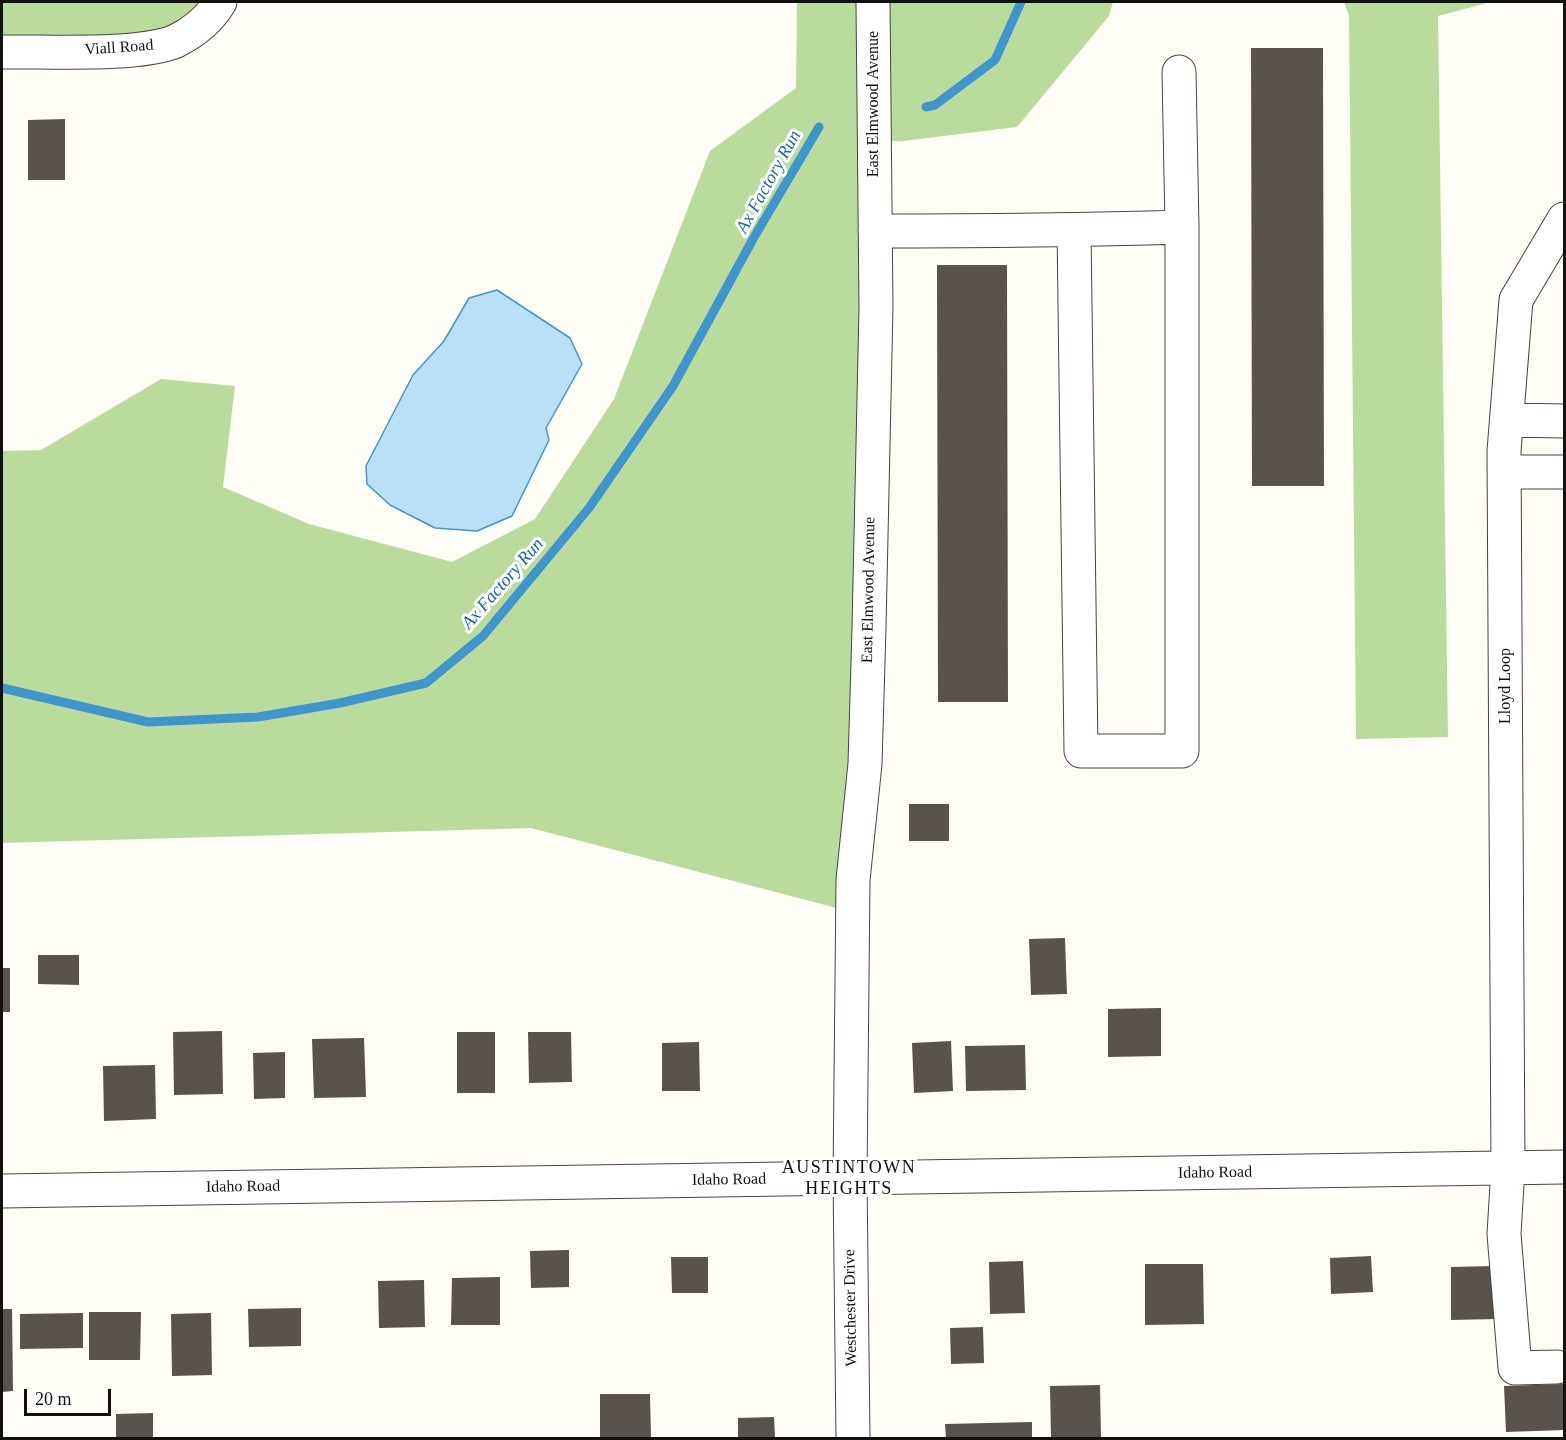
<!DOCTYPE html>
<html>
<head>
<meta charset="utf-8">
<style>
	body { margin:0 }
	#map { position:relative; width:1566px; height:1440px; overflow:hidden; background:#fffdf5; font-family:"Times New Roman",serif }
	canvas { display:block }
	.frame { position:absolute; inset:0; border:3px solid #111; pointer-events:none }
	.scale { position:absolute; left:24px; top:1389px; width:87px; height:27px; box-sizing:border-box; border:3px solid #111; border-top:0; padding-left:8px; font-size:18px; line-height:21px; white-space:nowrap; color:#111; -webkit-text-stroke:4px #fff; paint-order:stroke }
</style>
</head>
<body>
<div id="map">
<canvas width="1566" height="1440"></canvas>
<div class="frame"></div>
<div class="scale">20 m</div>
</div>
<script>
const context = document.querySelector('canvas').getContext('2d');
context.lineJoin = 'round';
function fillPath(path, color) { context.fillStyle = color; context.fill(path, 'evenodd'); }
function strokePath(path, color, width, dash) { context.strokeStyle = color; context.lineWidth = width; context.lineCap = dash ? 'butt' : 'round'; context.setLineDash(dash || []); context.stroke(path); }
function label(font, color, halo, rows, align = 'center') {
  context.font = font + ' "Times New Roman",serif'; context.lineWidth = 6; context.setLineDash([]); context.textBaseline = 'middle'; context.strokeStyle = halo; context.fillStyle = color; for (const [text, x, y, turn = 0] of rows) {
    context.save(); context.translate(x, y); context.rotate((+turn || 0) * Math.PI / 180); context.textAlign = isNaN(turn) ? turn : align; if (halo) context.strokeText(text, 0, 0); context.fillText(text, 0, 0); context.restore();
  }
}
fillPath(new Path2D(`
	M2,2H220L199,27L2,52Z
	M797,2H1113L1109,16L1017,127L903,141H875L852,912L531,828L2,843V451L41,450L161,379L235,386L223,487L309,524L452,562L535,519L614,399L710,151L796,88Z
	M1344,2H1491L1438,16L1448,737L1356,739L1349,16Z`), '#b9dc9c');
const water = new Path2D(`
	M497,290L570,338L582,364L546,428L549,440L512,516L477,531L435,528L390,505L367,484L366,466L413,375L444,341L469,298Z`);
fillPath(water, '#b9e0f7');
strokePath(water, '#3f96cf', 1.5);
strokePath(new Path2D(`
	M926,107L935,105L995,60L1021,2
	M2,688L148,722L258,717L340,703L426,683L483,636L589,508L673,386L753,239L819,127`), '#3f96cf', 9);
fillPath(new Path2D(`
	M1251,48H1323L1324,486H1252Z
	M65,119V180H28V120Z
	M937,265H1007L1008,702H938Z
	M909,804H949V841H909Z
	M1065,938L1067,994L1031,995L1029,939Z
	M38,955H79V985L38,984Z
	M2,968H10V1012H2Z
	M1161,1008V1056L1108,1057V1009Z
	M222,1031L223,1094L174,1095L173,1032Z
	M457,1032H495V1093H457Z
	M528,1032H571L572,1082L529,1083Z
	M364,1038L366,1097L314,1098L312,1039Z
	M951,1041L953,1091L914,1093L912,1043Z
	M699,1042L700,1091H662V1043Z
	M1025,1045L1026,1090L966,1091L965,1046Z
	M285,1052V1098L254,1099L253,1053Z
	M155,1065L156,1119L104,1121L103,1066Z
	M569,1250V1287L531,1288L530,1251Z
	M1371,1256L1373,1292L1331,1294L1330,1258Z
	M671,1257H708V1293H672Z
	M1023,1261L1025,1313L990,1314L989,1262Z
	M1145,1264H1203L1204,1324L1145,1325Z
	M1494,1266L1495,1319L1451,1320V1267Z
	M500,1277V1325H451L452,1278Z
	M424,1280L425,1327L379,1328L378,1281Z
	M301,1308V1346L249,1347L248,1309Z
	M2,1309H12L13,1391L2,1392Z
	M89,1312H141L140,1360H89Z
	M83,1313V1348L20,1349V1314Z
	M211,1313L212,1375L172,1376L171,1314Z
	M983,1327L984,1363L951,1364L950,1328Z
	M1564,1384V1430L1506,1432L1504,1386Z
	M1100,1385L1101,1438H1051L1050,1386Z
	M600,1394H650L651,1438H600Z
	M153,1413V1438H116V1414Z
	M774,1417L775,1438H738V1418Z
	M1032,1422V1438H946L945,1424Z`), '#5a524d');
const minor = new Path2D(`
	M2,52C46,51 138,57 176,41C194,32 210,19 220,2
	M1179,72L1182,227
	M875,231C978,231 1080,230 1182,227V751H1081L1074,230
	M1507,420L1564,421
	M1504,472H1564
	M2,1191L1564,1167
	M1557,1367L1515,1368L1504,1234L1508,1168L1504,451L1516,300L1564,219
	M853,1438L850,1178L853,880L865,764L869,628L876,307L873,2`);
strokePath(minor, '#444', 35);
strokePath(minor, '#fff', 33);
label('16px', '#111', '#fff', [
	["Viall Road",119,48,-4],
	["East Elmwood Avenue",874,104,-90],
	["East Elmwood Avenue",869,590,-89],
	["Lloyd Loop",1506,686,-90],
	["Idaho Road",1215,1173,-1],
	["Idaho Road",729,1180,-1],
	["Idaho Road",243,1187,-1],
	["Westchester Drive",851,1308,-91]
]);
label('italic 18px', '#1768a6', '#fff', [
	["Ax Factory Run",769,182,-61],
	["Ax Factory Run",503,584,-49]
]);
context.letterSpacing = '1.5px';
label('18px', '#111', '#fff', [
	["AUSTINTOWN",849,1168],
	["HEIGHTS",849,1189]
]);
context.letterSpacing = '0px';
</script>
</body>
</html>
